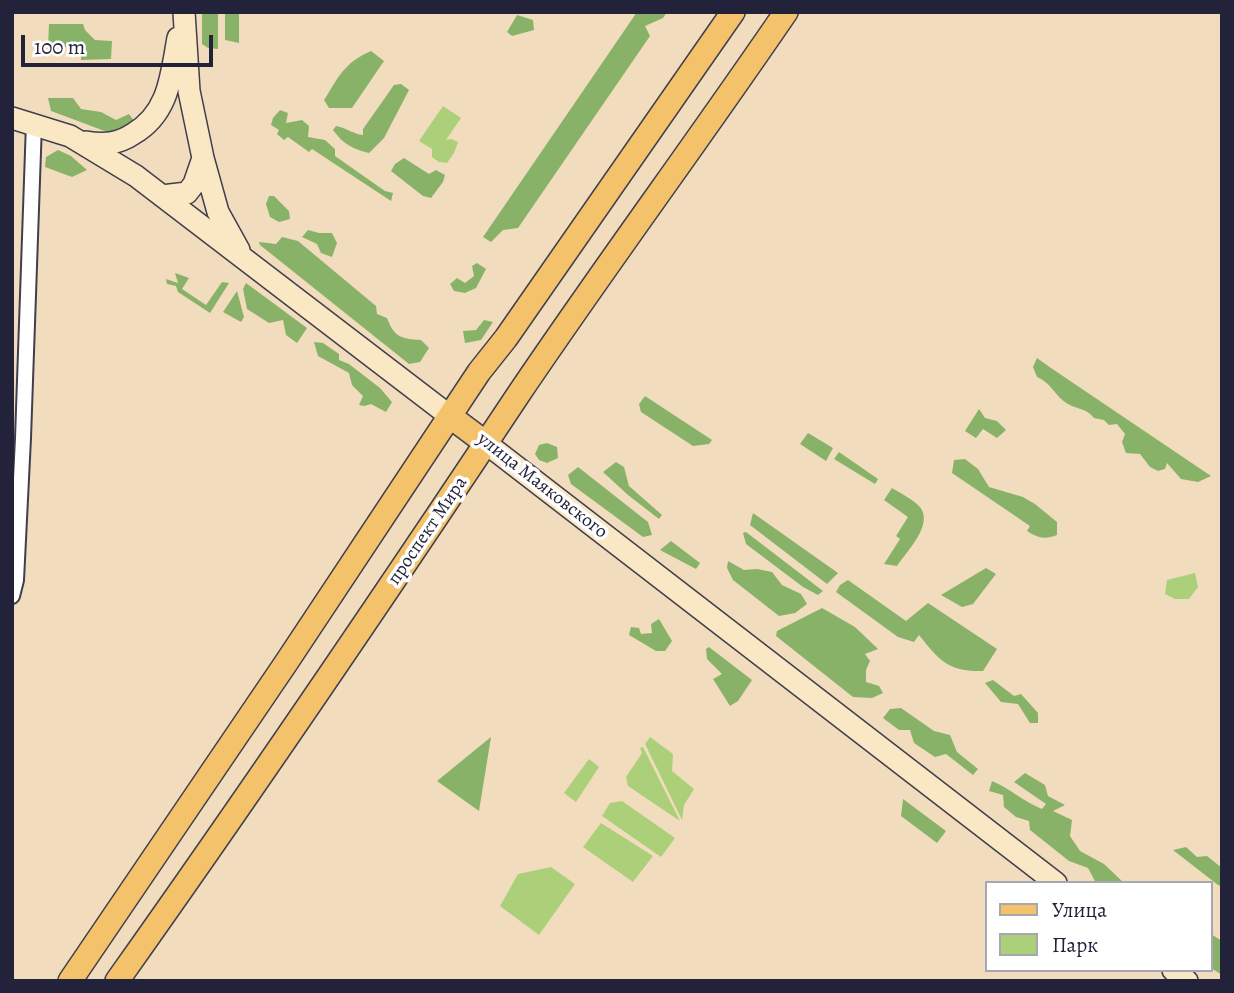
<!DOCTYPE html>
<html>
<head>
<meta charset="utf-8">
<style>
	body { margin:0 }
	#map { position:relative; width:1234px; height:993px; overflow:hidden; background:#f1ddbd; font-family:Alegreya,serif }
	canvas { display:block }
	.frame { position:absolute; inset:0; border:14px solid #22223b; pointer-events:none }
	.legend { position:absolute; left:985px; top:881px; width:228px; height:91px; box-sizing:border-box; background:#fff; border:2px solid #a7a7b1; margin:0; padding:9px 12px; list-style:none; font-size:21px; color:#22223b }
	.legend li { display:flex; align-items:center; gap:14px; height:35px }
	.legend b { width:35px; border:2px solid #a7a7b1 }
	.scale { position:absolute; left:21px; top:35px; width:192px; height:32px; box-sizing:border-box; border:4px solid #22223b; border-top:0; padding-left:9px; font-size:21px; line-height:24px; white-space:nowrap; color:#22223b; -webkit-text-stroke:5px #fff; paint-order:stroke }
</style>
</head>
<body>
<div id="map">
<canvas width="1234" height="993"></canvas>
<div class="frame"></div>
<ul class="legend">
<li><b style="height:9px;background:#f3c26a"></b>Улица</li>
<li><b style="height:19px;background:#acd079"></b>Парк</li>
</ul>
<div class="scale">100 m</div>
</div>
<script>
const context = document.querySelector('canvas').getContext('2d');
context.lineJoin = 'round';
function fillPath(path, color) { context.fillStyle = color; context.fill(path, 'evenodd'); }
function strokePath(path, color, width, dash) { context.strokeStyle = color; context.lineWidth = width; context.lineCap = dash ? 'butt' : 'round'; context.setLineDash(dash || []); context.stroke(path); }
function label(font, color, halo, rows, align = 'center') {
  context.font = font + ' Alegreya,serif'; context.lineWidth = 7; context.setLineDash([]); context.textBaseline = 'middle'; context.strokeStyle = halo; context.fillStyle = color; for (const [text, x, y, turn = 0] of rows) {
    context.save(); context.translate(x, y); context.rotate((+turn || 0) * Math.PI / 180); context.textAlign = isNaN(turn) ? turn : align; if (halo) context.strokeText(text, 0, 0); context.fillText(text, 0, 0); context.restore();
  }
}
fillPath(new Path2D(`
	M443,106L461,118L446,140L451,139L458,142L454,153L447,163L439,162L432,157V149L419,141Z
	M1195,573L1198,587L1189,599H1175L1165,594L1167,580Z
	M650,737L673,754L672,771L694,789L684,805L682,820L645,744Z
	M643,747L680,821L628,786L626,777L642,753L640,748Z
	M589,759L599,767L576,802L564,793Z
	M622,801L675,838L661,857L602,816L610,803Z
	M601,823L653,856L633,882L583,847Z
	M551,867L575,884L539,935L500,906L518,874Z`), '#acd079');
fillPath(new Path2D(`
	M202,12H218V49L208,48L202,44Z
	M225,12H239V43L225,40Z
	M637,12H667L663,18L645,26L650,36L518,228L503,230L491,242L483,237Z
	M517,15L533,20L534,30L512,36L507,32Z
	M49,24H83L85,30L95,40L112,41L111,59L81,60V47H48Z
	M371,51L384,61L352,108H329L324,100C339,76 344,63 371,51Z
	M401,84L409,90L384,138L369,153C353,149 343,144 333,130L336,126C347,128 353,134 363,135V129L394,85Z
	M48,98H73L81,109L101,112L116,120L129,114L137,125L118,136L51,111Z
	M280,110L288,113L286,123L302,120L309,126L308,137L325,140L335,149V156L385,191L393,193L391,201L312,149L309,152L288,137L284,140L277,134L279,130L271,125L273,118Z
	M58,150L71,156L87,170L72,177L45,167L46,157Z
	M404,158L429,174L436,170L445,175L443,182L431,198L423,196L391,171L395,164Z
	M269,196H274L289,211L290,219L279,222L270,217L266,204Z
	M308,230L319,233H332L337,243L332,257L321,253L317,244L302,237Z
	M282,237L298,241L376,306L377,314L387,318C394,337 401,339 421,340L429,348L420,362L409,364L260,245L259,242L276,244Z
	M477,263L486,269L476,288L465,293L454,291L450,284L457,278L465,283L474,276L472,266Z
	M175,273L189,278L182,289L206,305L222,282L229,283L210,313L178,292L176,286L167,284L166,279L178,283Z
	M246,283L307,328L297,343L286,335L283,320L269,323L247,309L243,289Z
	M237,291L244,317L241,322L223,312Z
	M484,320L493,322L481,340L465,343L463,331L476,330Z
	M314,342L323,343L339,354V360L349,364L380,388L392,402L386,412L371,404L364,406L359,405L363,396L352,385L349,373L318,356Z
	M1037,358L1051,368L1211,476L1198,482L1181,479L1167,463L1165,469L1158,471L1150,467L1140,454L1126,453L1122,442L1125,434L1117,424L1109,425L1104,420L1094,418C1086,408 1079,410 1068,404C1053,395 1054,385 1037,377L1033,367Z
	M645,396L712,440L709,444L693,446L641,412L639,404Z
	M979,409L985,418L997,421L1006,430L997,438L983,429L976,438L965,431Z
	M808,433L833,448L826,461L800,444Z
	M547,443L557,447L558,458L547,463L539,460L535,454L539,445Z
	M839,452L878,479L875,484L834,459Z
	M965,459L978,469L989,487L1023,497L1035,504L1057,522V535C1045,540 1038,538 1027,531L1030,526L952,473L954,460Z
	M616,462L624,467L629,486L662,515L659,519L628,495L603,472Z
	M578,467L648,522L652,535L643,537L571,484L568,475Z
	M892,488C900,493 914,500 920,507C934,525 906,552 897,566L884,564L900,539L896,536L908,517L884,500Z
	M753,513L838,573L827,584L750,525Z
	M746,532L823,591L818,595L803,587L746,544L743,533Z
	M671,541L700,563L696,569L660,550Z
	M728,561L744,570L757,569L772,572L782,585L801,594L807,604L795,613L779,616L733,580L727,568Z
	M986,568L996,574L973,604L962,607L941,595Z
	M848,580L906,621L928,603L997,649L983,671C948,672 939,660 919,635L914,642L898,637L836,592L840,585Z
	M822,608L855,627L878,649L865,654L870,661L866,670V682L879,686L883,693L872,698L853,697L776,636L777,631Z
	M659,619L672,641L665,651H656L629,635L631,627L639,628L641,634L652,633L651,624Z
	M709,647L752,680L738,701L730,706L713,679L722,674L707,659L706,649Z
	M993,680L1014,696L1021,694L1038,713V723H1030L1018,704L1001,702L985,683Z
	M901,708L934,731L950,735L957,752L978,769L973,775L946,754L935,757L914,743L910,730H899L883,718L890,709Z
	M491,737L479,811L437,781Z
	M1025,773L1045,785L1048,796L1065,805L1053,811L1072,820L1070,836L1080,851L1104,864L1124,883H1096L1088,868L1069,861L1030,830L1029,821L1016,817L1004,807L1003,795L989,791L992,781C1011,789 1024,802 1042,809L1046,804L1014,782Z
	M903,799L946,831L937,843L901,816Z
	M1186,847L1197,857L1207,856L1222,868V886L1218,885L1173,850Z
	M1211,934L1222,941V975L1211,968Z`), '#89b269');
const minor = new Path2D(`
	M12,596L16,580L23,438L34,123`);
const secondary = new Path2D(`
	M184,12L189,91L203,158L218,212L239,250
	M12,118L70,136L136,176L451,417
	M86,142C104,145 118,144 133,134C169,113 171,76 178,38
	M162,196L187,193L194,184L203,158
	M487,444L1056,883
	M1173,970L1187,981`);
const primary = new Path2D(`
	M451,417L487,444
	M70,981L286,663L479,372L506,338L733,12
	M117,981C254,788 387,592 518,395C605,266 698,141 786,12`);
strokePath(minor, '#413e4e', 18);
strokePath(secondary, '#413e4e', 24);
strokePath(primary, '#413e4e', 26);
strokePath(minor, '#fff', 14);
strokePath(secondary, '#fae7c3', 21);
strokePath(primary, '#f3c26a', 23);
label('19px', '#22223b', '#fff', [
	["улица Маяковского",542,486,38],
	["проспект Мира",428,531,-56]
]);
</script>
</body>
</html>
